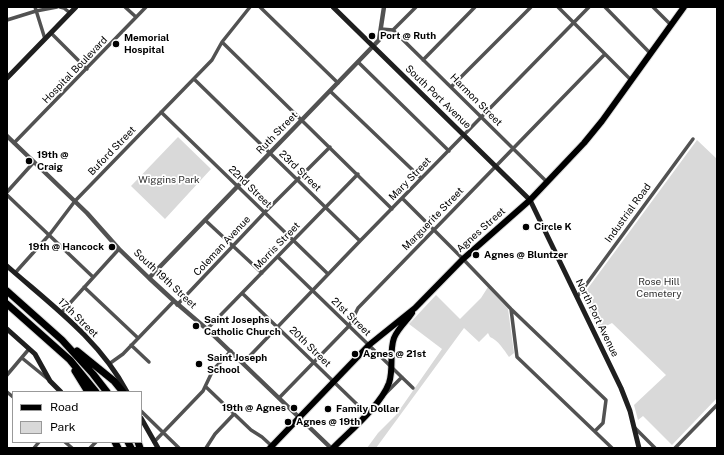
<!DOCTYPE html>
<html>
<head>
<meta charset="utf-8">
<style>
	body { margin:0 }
	#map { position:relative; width:724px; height:455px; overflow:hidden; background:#fff; font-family:"Public Sans",sans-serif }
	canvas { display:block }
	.frame { position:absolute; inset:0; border:8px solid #000; pointer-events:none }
	.legend { position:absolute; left:12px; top:391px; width:130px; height:52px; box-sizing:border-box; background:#fff; border:1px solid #999; margin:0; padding:5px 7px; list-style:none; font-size:12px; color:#000 }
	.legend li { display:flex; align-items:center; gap:8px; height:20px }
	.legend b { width:20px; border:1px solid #999 }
</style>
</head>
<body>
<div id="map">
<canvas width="724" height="455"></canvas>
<div class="frame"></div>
<ul class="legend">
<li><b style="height:5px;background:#000"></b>Road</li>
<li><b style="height:11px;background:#d9d9d9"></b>Park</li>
</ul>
</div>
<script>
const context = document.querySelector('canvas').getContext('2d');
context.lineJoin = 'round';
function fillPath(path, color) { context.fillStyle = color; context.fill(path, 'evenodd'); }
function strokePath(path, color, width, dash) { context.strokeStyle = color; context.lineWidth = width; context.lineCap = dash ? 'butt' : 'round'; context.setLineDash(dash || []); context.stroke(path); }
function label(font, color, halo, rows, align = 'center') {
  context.font = font + ' "Public Sans",sans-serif'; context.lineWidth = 3.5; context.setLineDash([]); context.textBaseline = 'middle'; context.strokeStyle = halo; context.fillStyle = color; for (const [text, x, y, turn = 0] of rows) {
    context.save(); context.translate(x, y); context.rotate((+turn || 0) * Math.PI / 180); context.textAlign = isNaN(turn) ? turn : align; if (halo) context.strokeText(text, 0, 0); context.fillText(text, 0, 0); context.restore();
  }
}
fillPath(new Path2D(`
	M178,137L211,169L165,219L131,186Z
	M697,140L717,159V398L672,445L643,416L638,420L634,405L666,375L612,323L598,330L583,295Z
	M488,287L508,309L514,353L509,357C504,350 498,340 490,337L488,333L479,342L464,328L376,448H367L378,433L396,415L442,349L409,324L436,295L460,319L481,298Z`), '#d9d9d9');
const primary = new Path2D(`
	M270,448L369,345L415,308L463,259L530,200L584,143L602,121L684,7
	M333,448C350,431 381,405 389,383C394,368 389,352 394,338C398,328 407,321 412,313`);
const motorway = new Path2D(`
	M7,291L62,340L93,374L107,392
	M7,304L70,360L96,392
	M77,351L114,381L123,392
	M75,371L88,392
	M115,442L118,448
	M128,442L131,448
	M138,442L140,448`);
strokePath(primary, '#dbdbdb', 8);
strokePath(motorway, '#dbdbdb', 9);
strokePath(new Path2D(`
	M35,7L45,39
	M60,7L64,8L70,13
	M125,7L136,17
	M250,7L222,42L392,209
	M260,7L338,83
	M558,7L631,80
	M605,7L650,53
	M653,7L671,25
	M7,20L36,11L57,7
	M381,29L393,30L416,7
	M393,30L547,182
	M51,33L87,69
	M423,60L475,7
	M358,62L449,151
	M194,79L360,241
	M451,87L531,7
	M330,91L421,178
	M161,112L328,274
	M14,143L146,7
	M7,192L34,162
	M7,195L93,277
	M402,198L463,259L511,309L606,400L603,423L595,431
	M205,220L262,273
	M278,257L413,388
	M15,273L50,234L75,201L212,60L222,42
	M84,287L138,338
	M242,293L367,414
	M577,297L693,139
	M177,305L265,212L330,147
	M511,309L517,357L612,448
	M61,313L119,249
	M207,329L358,174
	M131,345L149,362
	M22,358L49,380
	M243,363L360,241L589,7
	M109,364L123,354L174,301
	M7,375L29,349
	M206,387L251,430L262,437L274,448
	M7,392L13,397
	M385,394L402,377
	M279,398L349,326L358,308L605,54
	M141,411L179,448
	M635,428L655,448
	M65,442L72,448
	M154,442L203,391L213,370L231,351
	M34,448L39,442
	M90,448L96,442
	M206,448L215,434L234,414
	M675,448L717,405`), '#525252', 3.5);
strokePath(new Path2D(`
	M7,136L87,213L119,249L149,278L174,301L209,331L331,448
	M149,278L379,40L384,7`), '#525252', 4.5);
strokePath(new Path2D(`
	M333,7L530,200L621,388L630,411L639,448
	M7,78L76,7
	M7,266C50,304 100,340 127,392
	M7,329L35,354L50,381L61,392
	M141,418L158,448`), '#1f1f1f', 5);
strokePath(primary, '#000', 6);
strokePath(motorway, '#000', 7);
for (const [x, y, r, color] of [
	[372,36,4,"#000"],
	[116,44,4,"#000"],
	[29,161,4,"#000"],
	[526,227,4,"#000"],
	[112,247,4,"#000"],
	[476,255,4,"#000"],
	[196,326,4,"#000"],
	[355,354,4,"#000"],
	[199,364,4,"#000"],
	[294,408,4,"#000"],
	[328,409,4,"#000"],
	[288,422,4,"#000"]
]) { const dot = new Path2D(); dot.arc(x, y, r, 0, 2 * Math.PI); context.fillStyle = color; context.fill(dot); strokePath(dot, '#fff', 1.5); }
label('bold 10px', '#000', '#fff', [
	["Port @ Ruth",380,36],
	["Memorial",124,38],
	["Hospital",124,50],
	["19th @",37,155],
	["Craig",37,167],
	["Circle K",534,227],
	["19th @ Hancock",104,247,"right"],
	["Agnes @ Bluntzer",484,255],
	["Saint Josephs",204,320],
	["Catholic Church",204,332],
	["Agnes @ 21st",363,354],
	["Saint Joseph",207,358],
	["School",207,370],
	["19th @ Agnes",286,408,"right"],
	["Family Dollar",336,409],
	["Agnes @ 19th",296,422]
], 'left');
label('10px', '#000', '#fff', [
	["Hospital Boulevard",75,70,-46],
	["South Port Avenue",438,97,44],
	["Harmon Street",476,100,45],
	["Ruth Street",277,133,-46],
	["Buford Street",112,151,-46],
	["23rd Street",300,171,44],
	["Mary Street",410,179,-46],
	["22nd Street",250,187,44],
	["Industrial Road",628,213,-54],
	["Marguerite Street",433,219,-46],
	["Agnes Street",481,230,-42],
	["Coleman Avenue",222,246,-47],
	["Morris Street",277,246,-46],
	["South 19th Street",165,279,43],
	["21st Street",351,317,44],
	["17th Street",78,318,44],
	["North Port Avenue",597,318,64],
	["20th Street",310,347,44]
]);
label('10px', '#303030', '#fff', [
	["Wiggins Park",169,180],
	["Rose Hill",659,282],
	["Cemetery",659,294]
]);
</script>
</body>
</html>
